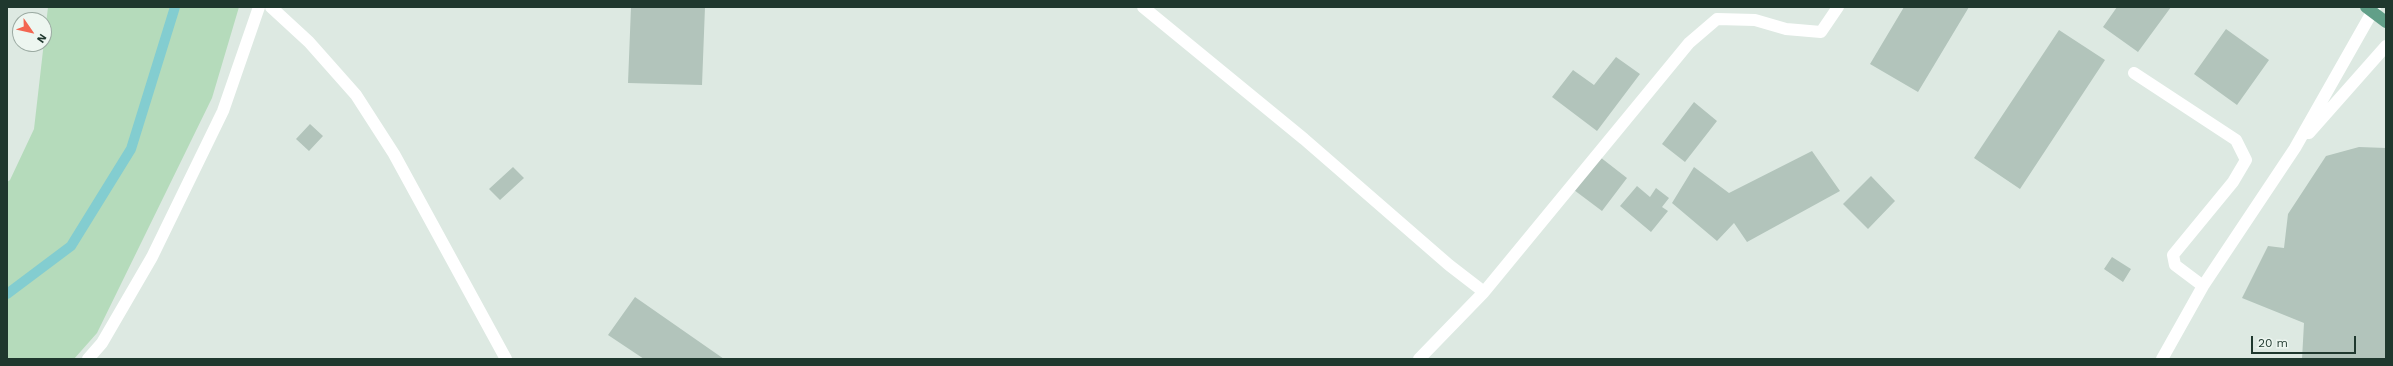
<!DOCTYPE html>
<html>
<head>
<meta charset="utf-8">
<style>
	body { margin:0 }
	#map { position:relative; width:2393px; height:366px; overflow:hidden; background:#dde9e2; font-family:"Work Sans",sans-serif }
	canvas { display:block }
	.frame { position:absolute; inset:0; border:8px solid #1f382e; pointer-events:none }
	.north { position:absolute; left:12px; top:12px; width:40px; height:40px; box-sizing:border-box; background:#edf6f0; border:1px solid #9baaa2; border-radius:50%; rotate:124deg; font-size:11px; font-weight:700; line-height:16px; text-align:center; color:#1f382e }
	.north::after { content:''; display:block; margin:auto; width:14px; height:18px; background:#f36651; clip-path:polygon(50% 0,100% 100%,50% 72%,0 100%) }
	.scale { position:absolute; left:2251px; top:336px; width:105px; height:18px; box-sizing:border-box; border:2px solid #1f382e; border-top:0; padding-left:5px; font-size:12px; line-height:14px; white-space:nowrap; color:#1f382e; -webkit-text-stroke:3px #edf6f0; paint-order:stroke }
</style>
</head>
<body>
<div id="map">
<canvas width="2393" height="366"></canvas>
<div class="frame"></div>
<div class="north">N</div>
<div class="scale">20 m</div>
</div>
<script>
const context = document.querySelector('canvas').getContext('2d');
context.lineJoin = 'round';
function fillPath(path, color) { context.fillStyle = color; context.fill(path, 'evenodd'); }
function strokePath(path, color, width, dash) { context.strokeStyle = color; context.lineWidth = width; context.lineCap = dash ? 'butt' : 'round'; context.setLineDash(dash || []); context.stroke(path); }
fillPath(new Path2D(`
	M48,7H239L212,98L97,333L74,359H7V182L10,180L34,129Z`), '#b5dbbb');
strokePath(new Path2D(`
	M7,294L71,246L131,149L175,7`), '#83cdd0', 10);
fillPath(new Path2D(`
	M631,7H705L702,85L628,83Z
	M1904,7H1969L1918,92L1870,64Z
	M2117,7H2171L2138,52L2103,27Z
	M2226,29L2269,60L2237,105L2194,74Z
	M2059,30L2105,60L2020,189L1974,158Z
	M1616,57L1640,74L1597,131L1552,97L1573,70L1594,85Z
	M1694,102L1717,121L1685,162L1662,144Z
	M310,124L323,136L309,151L296,139Z
	M2359,147L2386,148V359H2302L2304,323L2242,298L2268,246L2284,248L2288,214L2326,156Z
	M1812,151L1840,191L1747,242L1734,223L1717,241L1672,203L1694,167L1729,193Z
	M1600,157L1627,178L1602,211L1574,190Z
	M513,167L524,178L500,200L489,189Z
	M1871,176L1895,201L1868,229L1843,204Z
	M1637,186L1650,197L1656,188L1669,198L1662,207L1668,211L1651,232L1620,206Z
	M2112,257L2131,269L2123,282L2104,269Z
	M635,297L724,359H644L608,335Z`), '#b2c4bb');
strokePath(new Path2D(`
	M271,7L309,42L356,95L394,154L506,359
	M1143,7L1304,139L1449,265L1484,292L1689,43L1717,19L1755,20L1786,29L1821,32L1838,7
	M2134,73L2236,140L2246,160L2233,182L2173,255L2175,265L2203,286
	M2309,133L2386,46
	M88,359L102,343L152,257L187,185L223,111L259,7
	M1419,359L1484,292
	M2162,359L2203,286L2295,148L2375,7`), '#fff', 12);
strokePath(new Path2D(`
	M2366,7L2386,22`), '#619f88', 12);
</script>
</body>
</html>
